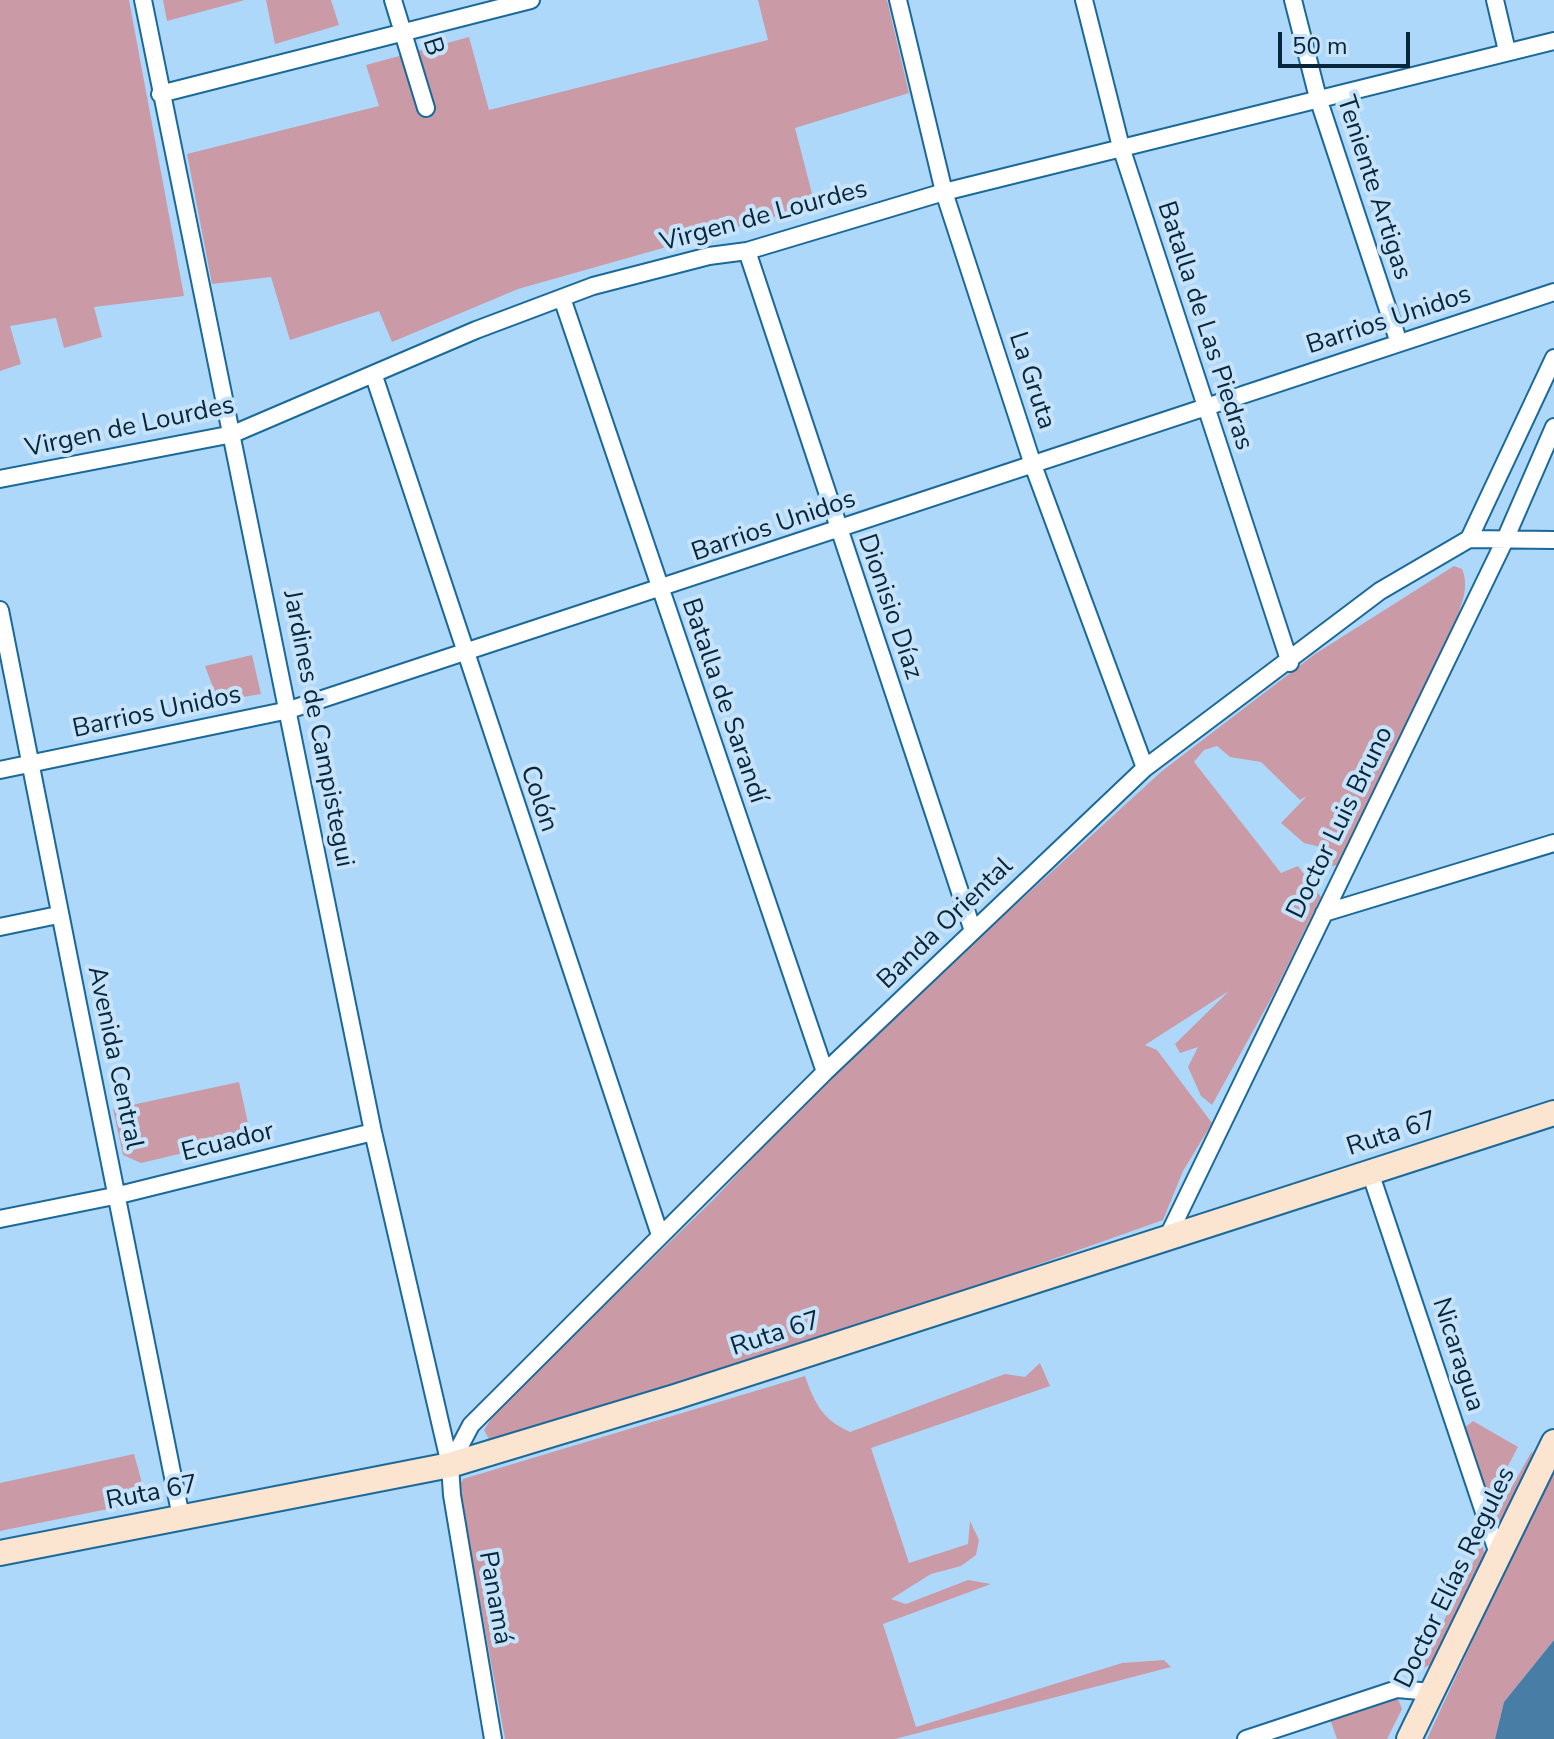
<!DOCTYPE html>
<html>
<head>
<meta charset="utf-8">
<style>
	body { margin:0 }
	#map { position:relative; width:1554px; height:1739px; overflow:hidden; background:#aed8f9; font-family:"Nunito Sans",sans-serif }
	canvas { display:block }
	.scale { position:absolute; left:1278px; top:32px; width:132px; height:36px; box-sizing:border-box; border:4px solid #07263b; border-top:0; padding-left:10px; font-size:24px; line-height:28px; white-space:nowrap; color:#07263b; -webkit-text-stroke:6px #c7e3f9; paint-order:stroke }
</style>
</head>
<body>
<div id="map">
<canvas width="1554" height="1739"></canvas>
<div class="scale">50 m</div>
</div>
<script>
const context = document.querySelector('canvas').getContext('2d');
context.lineJoin = 'round';
function fillPath(path, color) { context.fillStyle = color; context.fill(path, 'evenodd'); }
function strokePath(path, color, width, dash) { context.strokeStyle = color; context.lineWidth = width; context.lineCap = dash ? 'butt' : 'round'; context.setLineDash(dash || []); context.stroke(path); }
function label(font, color, halo, rows, align = 'center') {
  context.font = font + ' "Nunito Sans",sans-serif'; context.lineWidth = 8; context.setLineDash([]); context.textBaseline = 'middle'; context.strokeStyle = halo; context.fillStyle = color; for (const [text, x, y, turn = 0] of rows) {
    context.save(); context.translate(x, y); context.rotate((+turn || 0) * Math.PI / 180); context.textAlign = isNaN(turn) ? turn : align; if (halo) context.strokeText(text, 0, 0); context.fillText(text, 0, 0); context.restore();
  }
}
fillPath(new Path2D(`
	M0,0H129L184,296L94,307L102,337L64,348L56,318L10,326L21,364L0,371Z
	M163,0H245L167,21Z
	M266,0H331L339,25L275,44Z
	M758,0H887L909,93L795,128L815,205L518,289L392,342L379,311L290,340L271,277L212,284L187,154L379,106L366,65L469,37L489,110L768,40Z
	M1454,566L1462,569C1466,578 1466,589 1463,599C1438,684 1378,784 1337,865L1325,868L1317,846L1304,843L1281,823L1307,796L1300,800L1261,762L1230,757L1217,746L1204,750L1194,762L1281,873L1298,866L1321,897L1273,995L1212,1105L1201,1096L1188,1067L1198,1047L1180,1053L1175,1044L1229,991L1145,1045L1157,1050L1212,1123L1183,1171L1163,1220L955,1294L510,1435L489,1439L484,1430L496,1411L714,1199L836,1069L1162,771L1315,654Z
	M252,655L261,694L218,701L205,666Z
	M239,1082L251,1137L141,1163L123,1155L113,1109Z
	M1040,1363L1050,1386L871,1448L909,1563L968,1544L970,1521L979,1540L976,1555L961,1566L931,1574L891,1599L906,1604L968,1580L991,1584L883,1624L916,1727L1122,1663L1164,1660L1171,1667L895,1739H505L459,1488L463,1479L805,1376C815,1404 822,1419 850,1432L1005,1374L1025,1377Z
	M1473,1421L1518,1447L1489,1501L1464,1428Z
	M1532,1451L1533,1456L1501,1526H1496L1495,1517Z
	M134,1454L147,1501L0,1531V1483Z
	M1554,1465V1640L1504,1702L1495,1739H1427Z
	M1481,1538L1486,1559L1434,1663L1419,1670L1477,1555Z
	M1397,1696L1402,1709L1387,1739H1337L1330,1719Z`), '#ca9aa6');
fillPath(new Path2D(`
	M1554,1640V1739H1495L1504,1702Z`), '#487ea6');
const street = new Path2D(`
	M143,0L373,1132L450,1465L452,1495L493,1739
	M393,0L426,108
	M898,0L944,192L1033,465L1145,768
	M1084,0L1121,147L1290,663
	M1293,0L1318,98L1399,343
	M1495,0L1507,51
	M160,94L531,0
	M747,251L973,931
	M562,298L825,1072
	M374,376L660,1235
	M0,479L233,434L476,330L593,286L709,256L747,251L944,192L1554,41
	M1469,539L1554,358
	M0,610C58,913 122,1214 181,1517
	M0,770L289,710L1554,292
	M1324,913L1554,843
	M0,927L58,915
	M1370,1172L1498,1554
	M0,1219L119,1195L373,1132
	M1167,1238L1504,542L1554,427
	M450,1465L471,1425L825,1072L1145,768L1380,591L1469,539L1554,540
	M1246,1739L1397,1689L1432,1692`);
const secondary = new Path2D(`
	M0,1553L450,1465L675,1397L1554,1113
	M1409,1739L1554,1442`);
strokePath(street, '#1a6999', 20);
strokePath(secondary, '#1a6999', 28);
strokePath(street, '#fff', 16);
strokePath(secondary, '#fbe5d0', 24);
label('26px', '#07263b', '#c7e3f9', [
	["B",432,47,72],
	["Teniente Artigas",1373,188,72],
	["Virgen de Lourdes",764,217,-15],
	["Barrios Unidos",1389,321,-18],
	["Batalla de Las Piedras",1204,326,72],
	["La Gruta",1031,381,72],
	["Virgen de Lourdes",130,428,-12],
	["Barrios Unidos",774,527,-19],
	["Dionisio Díaz",889,607,71],
	["Batalla de Sarandí",723,701,71],
	["Barrios Unidos",157,713,-12],
	["Jardines de Campistegui",317,729,79],
	["Colón",538,799,71],
	["Doctor Luis Bruno",1341,823,-64],
	["Banda Oriental",946,924,-44],
	["Avenida Central",114,1058,78],
	["Ruta 67",1392,1135,-18],
	["Ecuador",228,1143,-14],
	["Ruta 67",776,1335,-18],
	["Nicaragua",1457,1355,72],
	["Ruta 67",152,1494,-11],
	["Doctor Elías Regules",1456,1578,-64],
	["Panamá",494,1598,80]
]);
</script>
</body>
</html>
